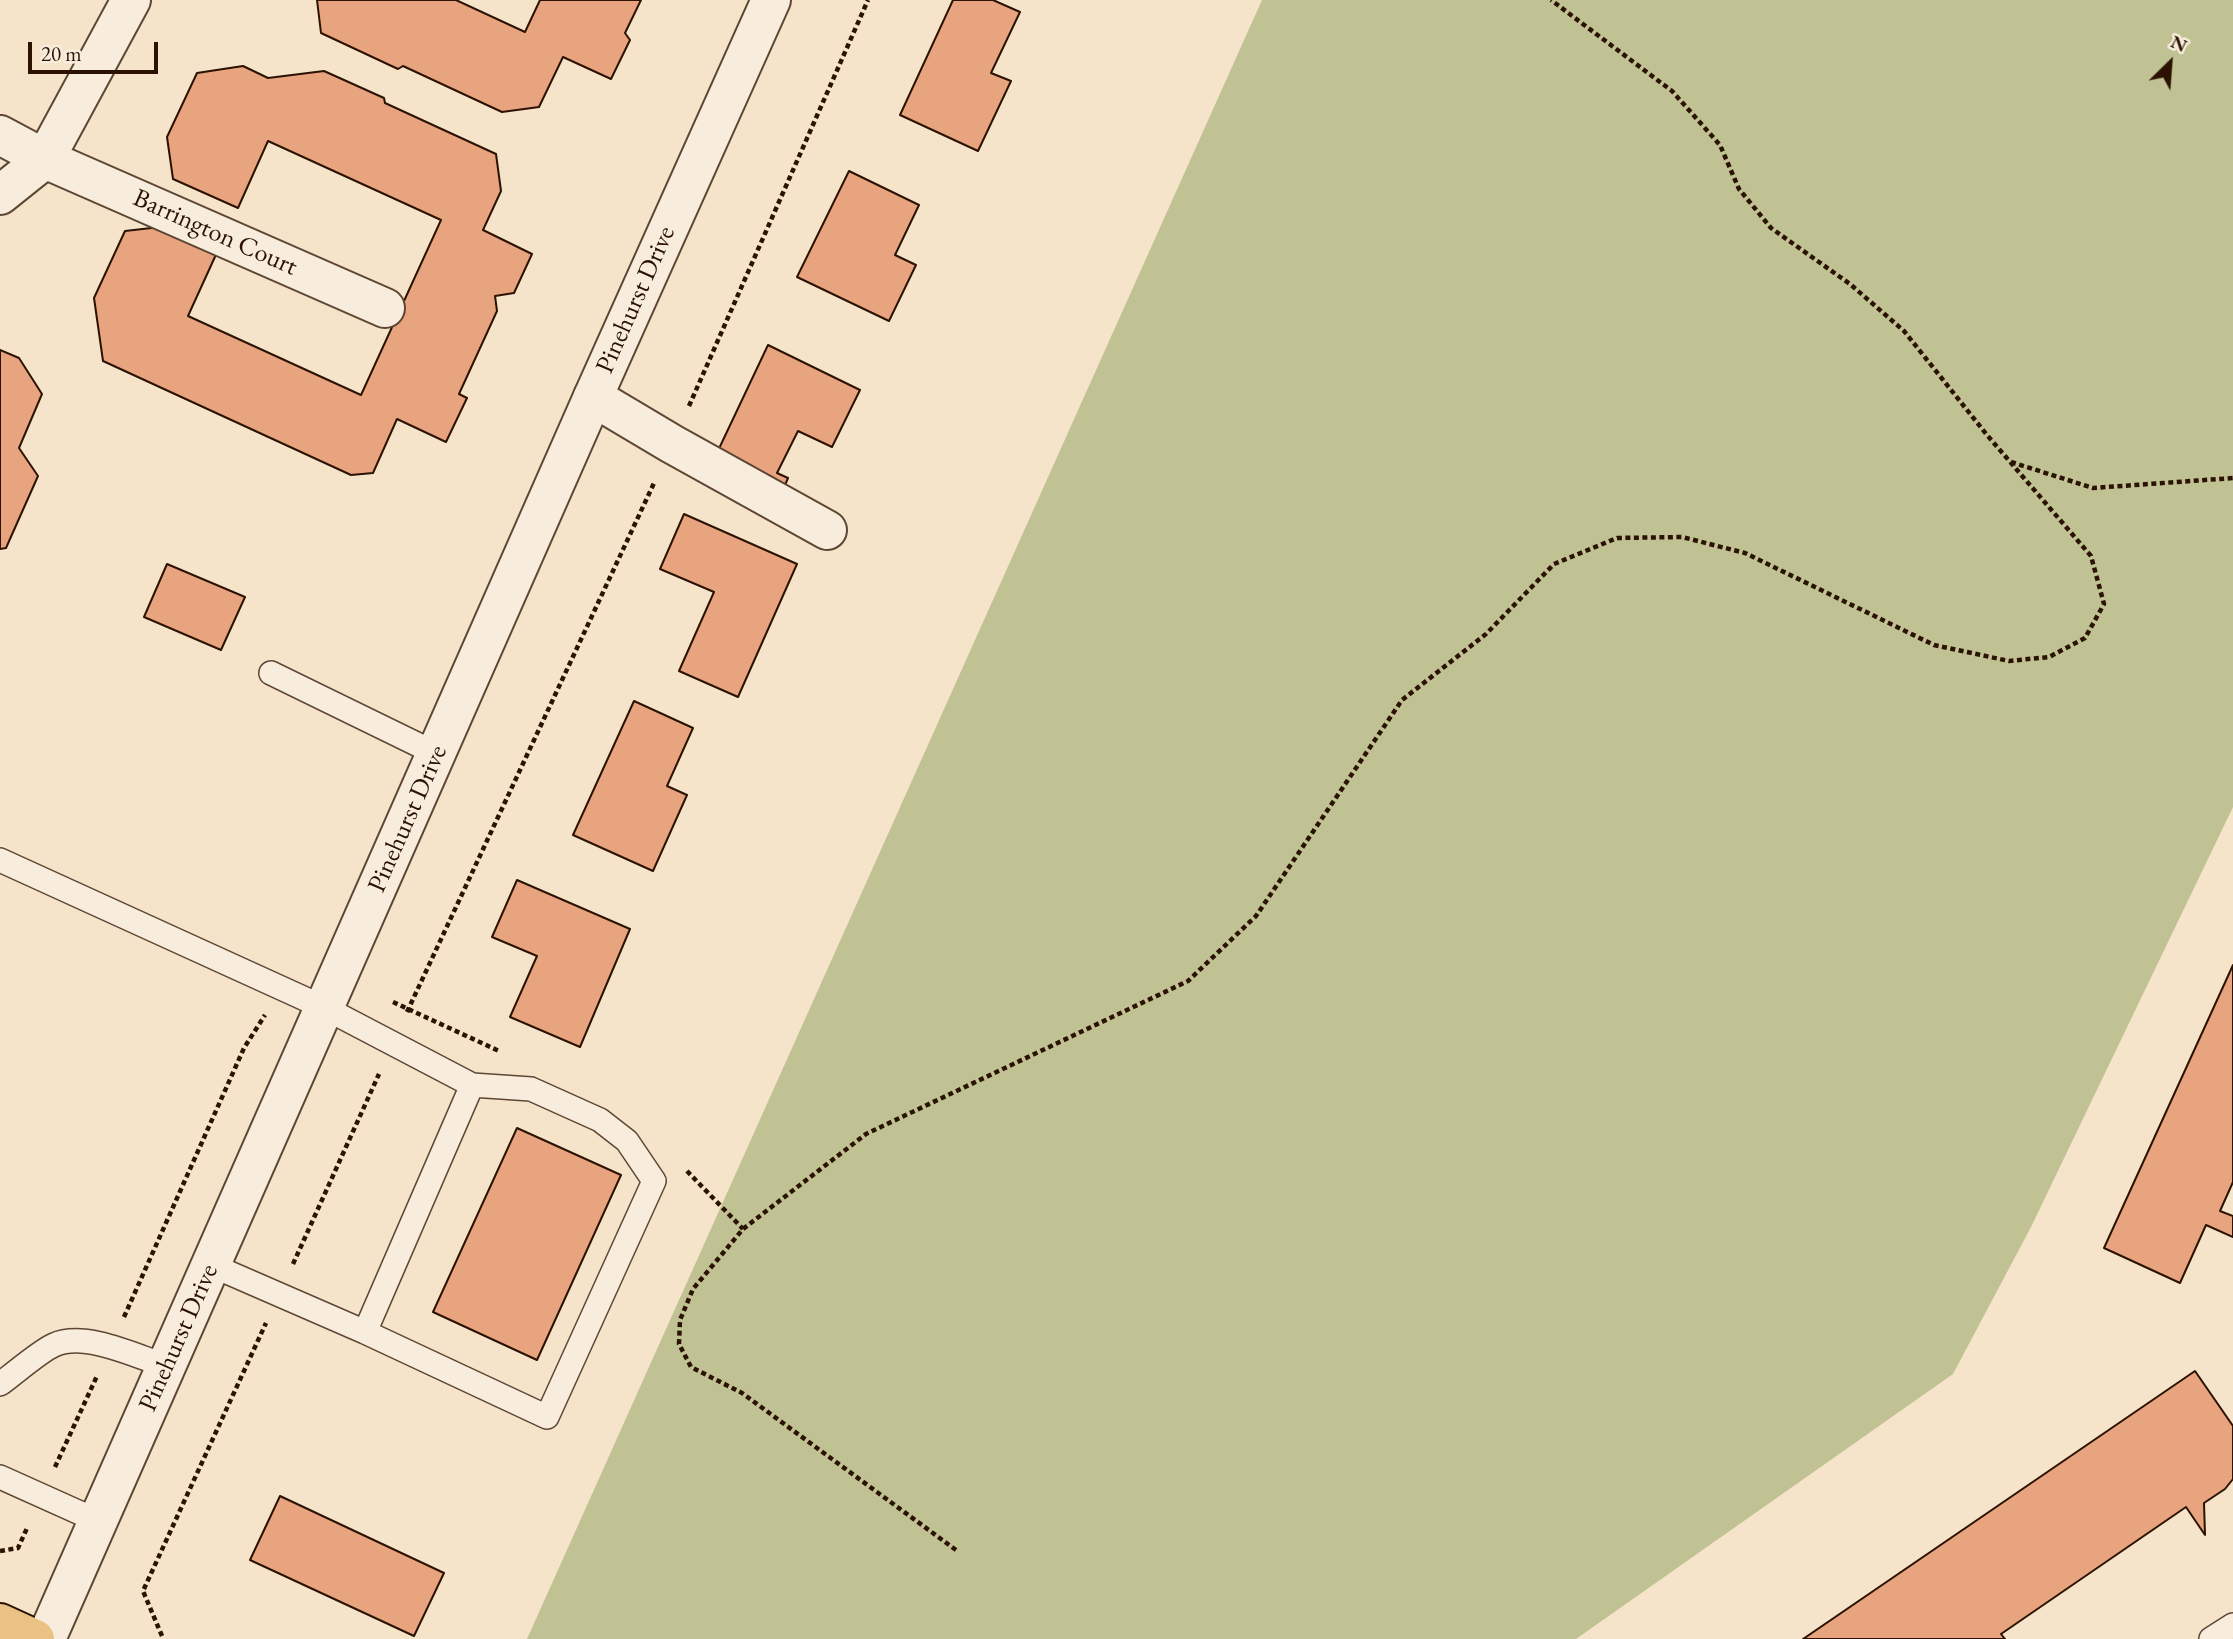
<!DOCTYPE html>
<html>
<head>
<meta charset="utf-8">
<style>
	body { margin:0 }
	#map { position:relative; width:2233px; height:1639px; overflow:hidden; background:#f5e4c9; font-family:"EB Garamond",serif }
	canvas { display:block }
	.north { position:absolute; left:2135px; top:28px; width:70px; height:70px; -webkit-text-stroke:5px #f8eddc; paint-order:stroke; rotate:25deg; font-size:19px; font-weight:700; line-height:28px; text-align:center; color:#2b1202 }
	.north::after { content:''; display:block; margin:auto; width:24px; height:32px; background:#2b1202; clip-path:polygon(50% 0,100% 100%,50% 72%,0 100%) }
	.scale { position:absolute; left:28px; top:42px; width:130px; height:32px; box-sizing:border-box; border:4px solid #2b1202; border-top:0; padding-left:9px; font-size:21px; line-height:24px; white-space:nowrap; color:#2b1202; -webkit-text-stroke:5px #f8eddc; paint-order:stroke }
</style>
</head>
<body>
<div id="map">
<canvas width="2233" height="1639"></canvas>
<div class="north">N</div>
<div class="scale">20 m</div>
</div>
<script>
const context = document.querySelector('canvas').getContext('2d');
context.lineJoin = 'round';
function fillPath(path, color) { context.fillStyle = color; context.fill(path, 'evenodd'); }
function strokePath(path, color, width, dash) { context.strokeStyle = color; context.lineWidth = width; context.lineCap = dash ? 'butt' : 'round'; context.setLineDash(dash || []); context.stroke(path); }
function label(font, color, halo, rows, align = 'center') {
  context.font = font + ' "EB Garamond",serif'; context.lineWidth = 5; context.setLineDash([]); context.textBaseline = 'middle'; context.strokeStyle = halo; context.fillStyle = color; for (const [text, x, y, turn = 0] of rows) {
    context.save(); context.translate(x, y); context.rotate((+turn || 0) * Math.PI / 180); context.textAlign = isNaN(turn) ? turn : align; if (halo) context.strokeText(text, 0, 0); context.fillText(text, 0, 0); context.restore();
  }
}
fillPath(new Path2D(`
	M1262,0H2233V807L2031,1227L1953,1374L1576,1639H527Z`), '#c1c293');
const building = new Path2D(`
	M317,0H456L525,32L540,0H641L625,33L630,40L611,79L563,57L539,107L502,112L403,66L398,69L321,33Z
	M953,0H993L1020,12L991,73L1011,81L978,151L900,115Z
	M243,66L268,78L324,71L384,98L385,103L496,154L501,191L483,230L532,254L514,293L495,296L497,311L459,394L467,398L446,442L397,419L373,473L351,475L103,361L94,298L125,231L169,226L219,248L188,316L361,395L441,220L268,141L238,208L173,179L167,137L197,73Z
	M849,171L919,205L895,255L916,265L889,321L797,277Z
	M768,345L860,390L832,447L798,431L777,473L788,478L783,490L715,457Z
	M0,350L19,358L42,394L19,448L38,476L6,548L0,549Z
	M684,514L797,564L738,697L679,671L714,592L660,569Z
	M167,564L245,597L221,650L144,617Z
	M634,701L693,728L667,786L687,795L653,871L573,835Z
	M517,880L630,929L580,1047L510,1017L537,956L492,937Z
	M2233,965V1182L2220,1211L2233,1216V1237L2206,1225L2180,1283L2104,1248Z
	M517,1128L621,1175L537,1360L433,1312Z
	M2195,1371L2233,1426V1479L2225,1489L2204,1503L2205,1535L2186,1507L2001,1634L2005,1639H1803Z
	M280,1496L444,1573L414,1636L250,1560Z`);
fillPath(building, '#e7a47e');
strokePath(building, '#2b1202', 2);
const service = new Path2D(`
	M271,673L437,754
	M0,860L325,1008L472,1085L365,1332L211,1265
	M365,1332L547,1417L654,1181L627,1141L600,1120L531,1089L472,1085
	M0,1384C14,1374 40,1351 54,1345C85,1331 136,1356 166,1366
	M0,1477L98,1521
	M2211,1639L2233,1625`);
const minor = new Path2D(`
	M0,135L45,159L385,308
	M0,195L45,159L131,0
	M593,397L672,444L827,530`);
const tertiary = new Path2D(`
	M46,1639L593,397L771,0`);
const primary = new Path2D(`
	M0,1623L35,1639`);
strokePath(service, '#5e4634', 26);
strokePath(minor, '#5e4634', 42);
strokePath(tertiary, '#5e4634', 42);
strokePath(primary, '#2b1202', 42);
strokePath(new Path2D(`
	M689,406L868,0
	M2011,462L2093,488L2233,478
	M393,1002L499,1051
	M407,1012L655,481
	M687,1171L743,1229
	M293,1264L379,1074
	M124,1317L244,1048L265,1015
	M55,1467L97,1376
	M956,1550L742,1393L691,1367L679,1344L680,1320L693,1289L743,1229L866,1134L1188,981L1256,916L1402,700L1486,634L1554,564L1617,538L1682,537L1745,553L1934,645L2009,661L2049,657L2085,638L2104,604L2091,556L1987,435L1904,331L1850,284L1771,228L1739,189L1720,145L1672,91L1551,0
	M0,1551L18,1548L28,1526
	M162,1636L143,1591L266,1323`), '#2b1202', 4.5, [5, 3.5]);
strokePath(service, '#f8eddc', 23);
strokePath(minor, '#f8eddc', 38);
strokePath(tertiary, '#f8eddc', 38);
strokePath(primary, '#eac284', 38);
label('26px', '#2b1202', '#f8eddc', [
	["Barrington Court",215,233,24],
	["Pinehurst Drive",636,300,-66],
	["Pinehurst Drive",408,819,-66],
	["Pinehurst Drive",179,1338,-66]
]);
</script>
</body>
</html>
